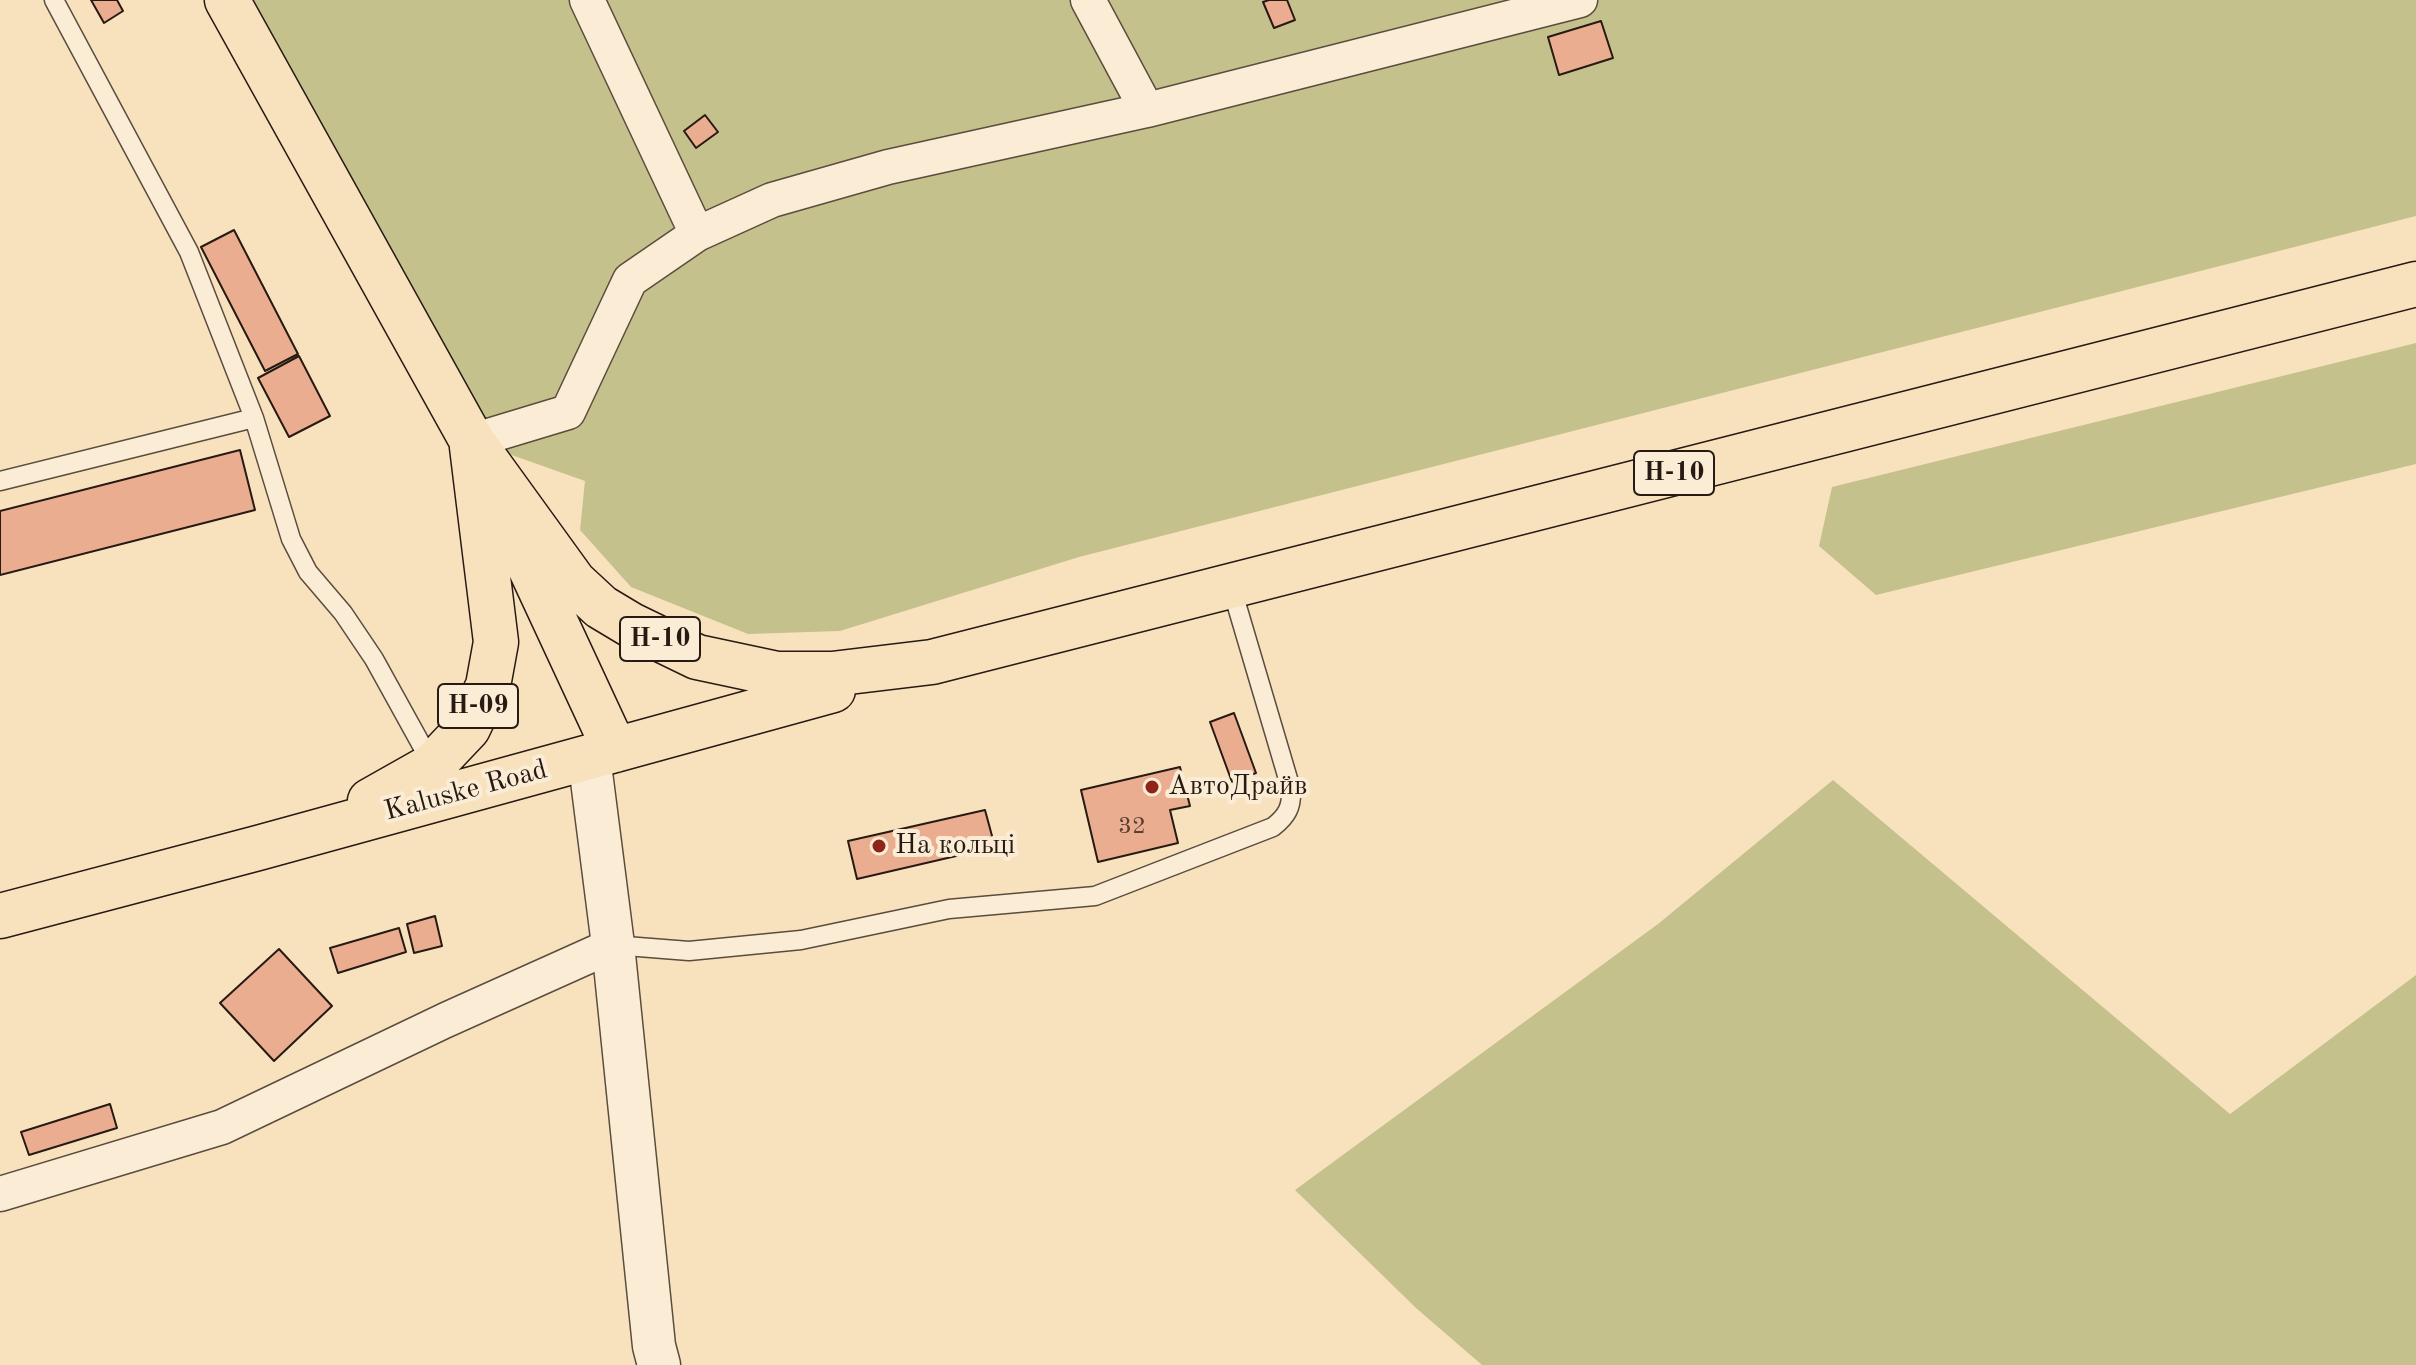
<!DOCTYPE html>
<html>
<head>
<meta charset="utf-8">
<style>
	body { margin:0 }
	canvas { display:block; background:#f8e2be }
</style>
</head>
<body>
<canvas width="2416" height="1365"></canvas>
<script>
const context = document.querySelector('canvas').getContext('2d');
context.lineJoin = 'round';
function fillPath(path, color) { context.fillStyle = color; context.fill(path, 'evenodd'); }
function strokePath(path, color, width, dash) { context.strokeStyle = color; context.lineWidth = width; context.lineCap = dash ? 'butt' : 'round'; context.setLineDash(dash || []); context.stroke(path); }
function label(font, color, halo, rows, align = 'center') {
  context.font = font + ' "Old Standard TT",serif'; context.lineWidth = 8; context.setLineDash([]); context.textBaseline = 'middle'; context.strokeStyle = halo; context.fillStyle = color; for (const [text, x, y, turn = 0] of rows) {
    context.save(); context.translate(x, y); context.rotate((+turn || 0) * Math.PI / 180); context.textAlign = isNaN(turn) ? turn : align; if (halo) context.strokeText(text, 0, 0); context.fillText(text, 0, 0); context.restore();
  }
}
fillPath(new Path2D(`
	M227,0H2416V216L1079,557L840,631L748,634L631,587L580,530L585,481L472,441Z
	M2416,343V464L1876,595L1819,546L1832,487Z
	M1833,780L2230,1114L2416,975V1365H1482L1416,1308L1295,1190L1658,924Z`), '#c5c18c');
const building = new Path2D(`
	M91,0H117L123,11L104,23Z
	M1269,0H1287L1295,20L1274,28L1263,2Z
	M1601,21L1613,58L1559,75L1548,37Z
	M705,115L718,132L696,148L684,131Z
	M234,230L298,354L265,371L201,247Z
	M299,356L330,416L289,437L258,378Z
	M240,450L255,510L0,575V511Z
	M1234,713L1256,773L1232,782L1210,722Z
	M1180,767L1190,806L1170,810L1178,843L1098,862L1081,790Z
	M985,810L995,847L857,879L848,841Z
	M435,916L442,946L414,953L407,924Z
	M399,928L406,952L338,973L330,948Z
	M279,949L332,1006L274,1061L220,1003Z
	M110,1104L117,1128L29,1155L21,1132Z`);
fillPath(building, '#ebad90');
strokePath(building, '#261a13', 2);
const service = new Path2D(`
	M54,0L189,252L254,418L291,539L308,572L343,613L374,659L432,764
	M0,481L254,418
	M613,945L689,951L801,940L949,909L1095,896L1273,827C1287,816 1292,807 1291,789L1231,586`);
const minor = new Path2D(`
	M587,0L697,234
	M1088,0L1147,110
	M472,441L568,412L630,280L697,234L772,200L888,167L1147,110L1580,0
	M0,1194L222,1127L446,1020L613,945`);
const tertiary = new Path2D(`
	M589,757L613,945L654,1346L659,1365`);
const primary = new Path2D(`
	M227,0L472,441L485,469
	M472,441L574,582L601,607L631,625L697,657L777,674H832L932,662L2416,284
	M515,535L615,750
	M370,801L432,766L468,728L488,686L496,642L472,447
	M0,916L258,848L833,690`);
strokePath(service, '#5a4c3e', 21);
strokePath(minor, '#5a4c3e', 37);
strokePath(tertiary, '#5a4c3e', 45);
strokePath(primary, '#261a13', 47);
strokePath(service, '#faecd5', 18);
strokePath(minor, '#faecd5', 34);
strokePath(tertiary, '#faecd5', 42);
strokePath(primary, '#f8e2be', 44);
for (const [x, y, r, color] of [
	[1152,787,8,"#8f2418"],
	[879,846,8,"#8f2418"]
]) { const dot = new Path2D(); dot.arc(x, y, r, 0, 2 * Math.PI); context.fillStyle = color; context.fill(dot); strokePath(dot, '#faecd5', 3); }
label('24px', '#573f32', null, [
	["32",1132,827]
]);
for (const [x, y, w] of [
	[1674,473,80],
	[660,639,80],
	[478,706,80]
]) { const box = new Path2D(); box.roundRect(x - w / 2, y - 22, w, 44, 6); context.fillStyle = '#faecd5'; context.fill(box); strokePath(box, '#261a13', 2); }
label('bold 26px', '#261a13', null, [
	["Н-10",1674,473],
	["Н-10",660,639],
	["Н-09",478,706]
]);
label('28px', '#261a13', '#faecd5', [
	["АвтоДрайв",1168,787],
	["На кольці",895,846]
], 'left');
label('28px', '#261a13', '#faecd5', [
	["Kaluske Road",466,791,-15]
]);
</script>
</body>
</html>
